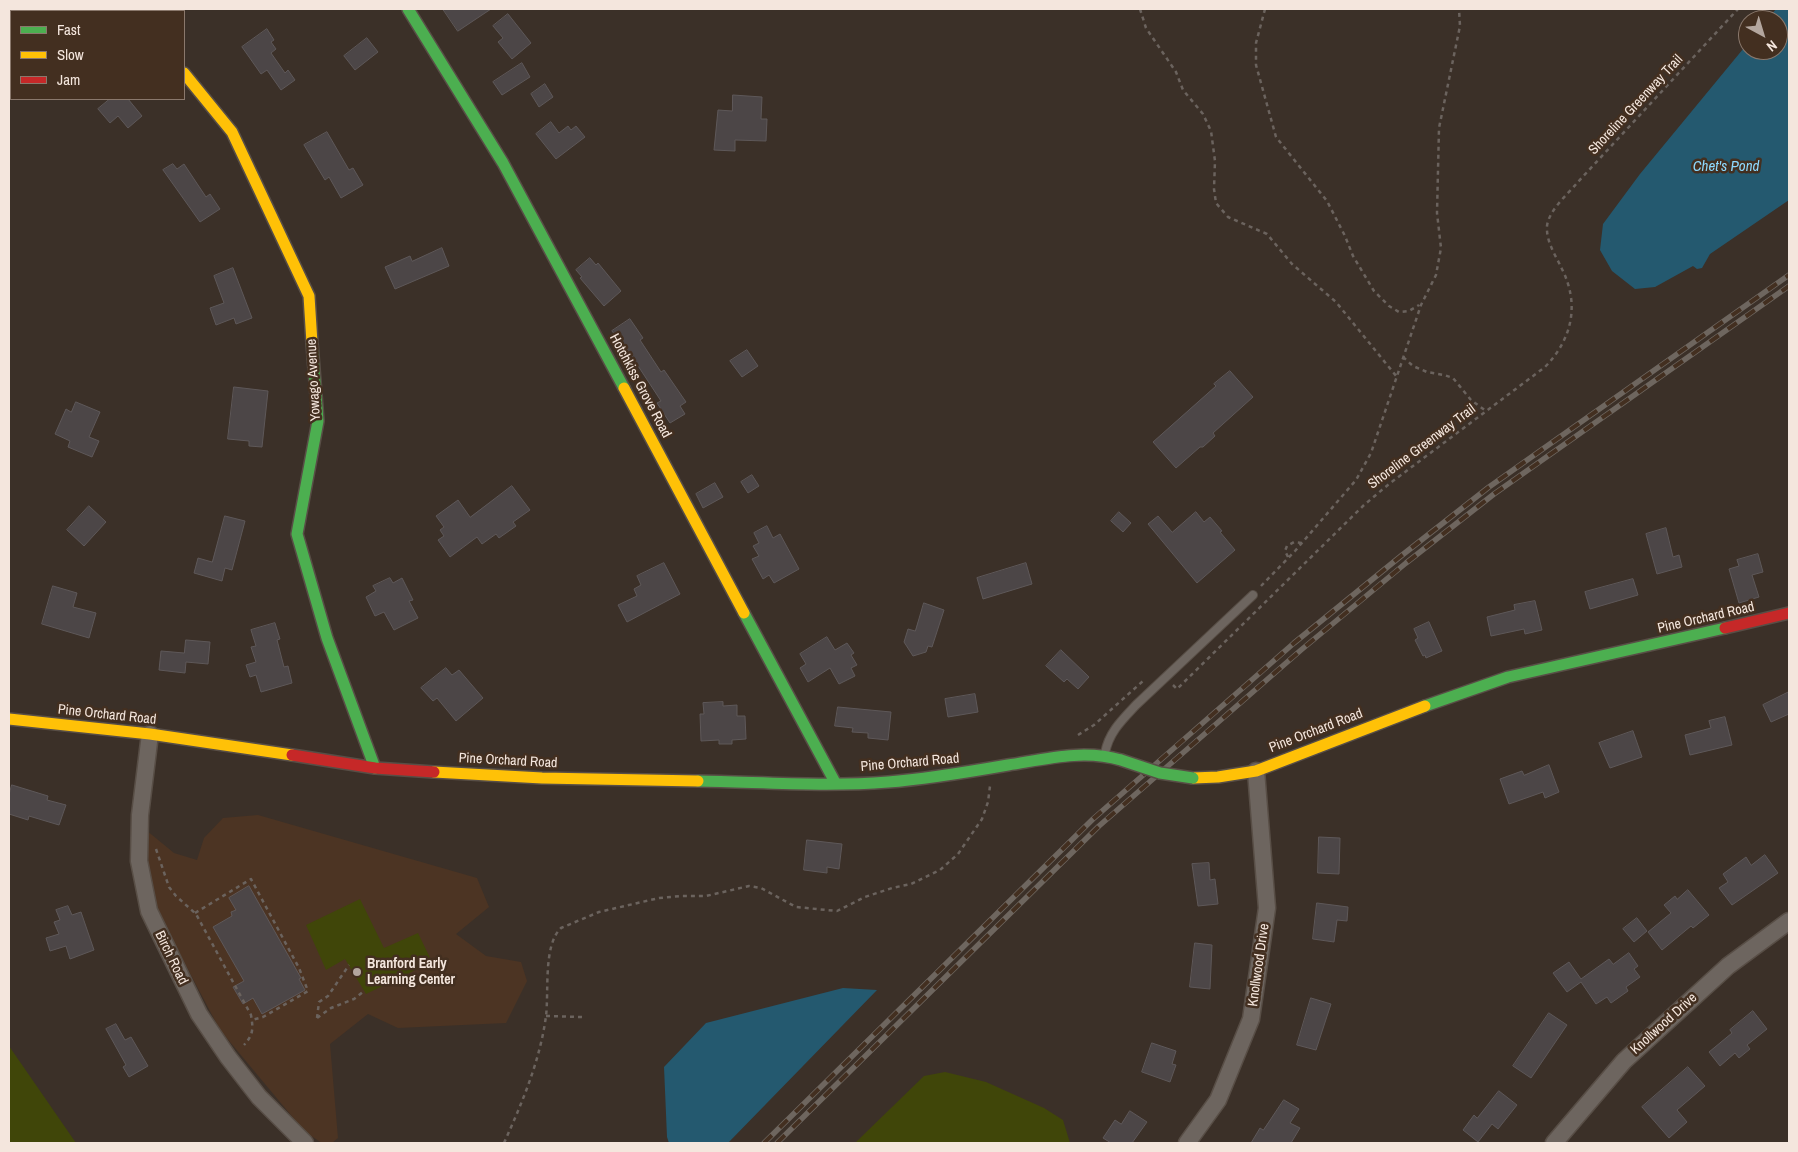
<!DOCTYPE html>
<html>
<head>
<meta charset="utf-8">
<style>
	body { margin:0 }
	#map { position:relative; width:1798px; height:1152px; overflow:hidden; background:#3b3028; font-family:"Archivo Narrow",sans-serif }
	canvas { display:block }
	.frame { position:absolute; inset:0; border:10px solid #f4e6dd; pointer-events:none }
	.legend { position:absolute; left:10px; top:10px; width:175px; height:90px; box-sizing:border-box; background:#432f20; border:1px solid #8a786c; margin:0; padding:6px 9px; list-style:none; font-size:15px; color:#f4e6dd }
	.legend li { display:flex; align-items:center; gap:10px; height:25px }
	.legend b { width:25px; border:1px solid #8a786c }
	.north { position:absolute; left:1738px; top:10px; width:50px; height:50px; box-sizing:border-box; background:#432f20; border:1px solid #8a786c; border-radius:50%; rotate:141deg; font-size:14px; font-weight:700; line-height:20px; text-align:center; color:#f4e6dd }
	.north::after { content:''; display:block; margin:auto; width:18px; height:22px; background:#b3a69e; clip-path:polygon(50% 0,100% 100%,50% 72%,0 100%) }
</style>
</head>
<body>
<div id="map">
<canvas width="1798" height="1152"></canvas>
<div class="frame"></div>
<ul class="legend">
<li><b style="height:6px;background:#4caf50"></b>Fast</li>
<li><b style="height:6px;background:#ffc107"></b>Slow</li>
<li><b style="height:6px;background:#c62828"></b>Jam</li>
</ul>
<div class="north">N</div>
</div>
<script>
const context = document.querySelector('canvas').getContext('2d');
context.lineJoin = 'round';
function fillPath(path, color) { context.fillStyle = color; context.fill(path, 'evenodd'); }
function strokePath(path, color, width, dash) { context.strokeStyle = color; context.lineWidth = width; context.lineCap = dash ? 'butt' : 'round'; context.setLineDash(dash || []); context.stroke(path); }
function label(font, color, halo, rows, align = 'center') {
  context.font = font + ' "Archivo Narrow",sans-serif'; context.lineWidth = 5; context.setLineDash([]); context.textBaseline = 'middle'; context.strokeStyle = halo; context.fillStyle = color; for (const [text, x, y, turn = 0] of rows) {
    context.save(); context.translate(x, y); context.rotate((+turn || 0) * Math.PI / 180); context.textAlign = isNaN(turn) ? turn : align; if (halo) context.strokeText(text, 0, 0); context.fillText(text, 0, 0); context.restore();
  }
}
fillPath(new Path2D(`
	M258,815L477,878L489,907L456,934L486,956L521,962L527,981L506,1023L398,1028L368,1014L330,1044L338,1138L332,1143H322L305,1132L220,1030L158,913L150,884L146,830L174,853L197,860L204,838L223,818Z`), '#4c3423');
fillPath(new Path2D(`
	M360,899L384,948L418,933L432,962L366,994L345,959L326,970L306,925Z
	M9,1046L76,1143H9Z
	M945,1072L986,1082L1044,1108L1063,1120L1070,1143H855L924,1076Z`), '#404609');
fillPath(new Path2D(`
	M1776,9H1789V200L1710,254L1702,268L1697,269L1693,266L1655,287L1635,289L1612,271L1600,250L1603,224L1640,174L1748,43V50H1778V20H1767Z
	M843,988L877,990L728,1143H669L667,1137L664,1067L706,1023Z`), '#24596f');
const building = new Path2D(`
	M443,9H491L458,31Z
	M508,14L531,43L512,59L498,42L503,38L493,26Z
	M267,29L274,40L271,42L276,49L271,53L285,73L288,70L295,80L281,90L267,70L261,74L242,47Z
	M367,38L378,52L355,70L344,56Z
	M522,63L530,77L502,95L493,82Z
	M545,84L553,97L539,107L531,94Z
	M733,95L762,97L761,119H767L766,141L735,140V151L714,150L718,110L732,111Z
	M110,99H128L142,116L128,128L118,116L110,123L98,109Z
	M551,122L559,133L568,126L571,130L576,126L585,137L556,159L536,134Z
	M327,132L349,170L353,168L363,185L341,198L329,177L325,180L304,145Z
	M173,164L177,169L184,164L206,197L210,194L220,209L200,222L163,170Z
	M442,248L449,266L395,289L385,267L410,256L412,261Z
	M590,258L596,265L598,263L621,291L604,306L580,278L582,277L576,270Z
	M233,268L252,318L236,324L234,318L216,325L210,308L224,303L214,276Z
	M630,319L643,338L640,340L661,372L664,370L686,402L680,406L685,414L670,423L657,403L661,401L627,349L625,350L623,348L620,349L612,337L615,335L612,331Z
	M747,350L758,366L742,377L730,361Z
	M1230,371L1253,397L1213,433L1215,436L1203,447H1200L1176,468L1153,442L1216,386L1214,384Z
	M234,387L268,391L262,447L249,446V441L228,439Z
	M76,402L100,412L89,437L99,441L92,457L68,447L70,441L55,434L66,409L71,412Z
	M752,475L759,486L748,493L741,482Z
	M715,483L723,497L703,508L696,494Z
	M512,486L530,510L513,522L516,526L499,538L496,534L482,544L477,537L450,557L438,540L444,536L440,530L444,527L436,516L458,500L470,517Z
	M89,506L106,522L84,546L67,530Z
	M1119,512L1131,523L1123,532L1111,521Z
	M1196,512L1204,522L1210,517L1222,531L1220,532L1235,550L1197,583L1148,524L1158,516L1172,532Z
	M225,516L245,521L232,570L225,568L222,581L194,573L198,558L212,562Z
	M767,526L773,538L780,534L799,569L774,583L769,575L763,579L752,559L759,556L753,546L759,543L754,533Z
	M1666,528L1673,557L1679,555L1682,567L1657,574L1646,534Z
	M1758,554L1763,572L1752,575L1759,597L1739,603L1729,569L1739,566L1737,560Z
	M664,563L680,594L627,622L618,605L637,596L634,589L641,585L637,576Z
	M1026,563L1032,584L983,599L977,578Z
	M390,578L393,583L402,578L413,600L409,601L418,618L394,630L384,612L375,616L366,597L376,591L373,586Z
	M1633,579L1638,595L1590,609L1585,592Z
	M53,586L77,593L73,607L96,613L89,638L42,624Z
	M1535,601L1542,630L1525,634L1524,629L1491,636L1487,617L1515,610L1514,605Z
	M924,603L944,610L932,647L928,646L926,652L913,656L904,642L908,629L915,631Z
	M1429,622L1442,651L1426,658L1425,655L1423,656L1415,640L1418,638L1414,629Z
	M275,623L280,639L277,640L284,667L288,666L292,683L261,692L256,675L250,677L246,665L256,662L251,647L256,646L251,630Z
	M827,637L835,650L847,643L854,653L851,655L857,665L851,668L855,676L839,684L830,668L808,682L800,668L806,664L800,654Z
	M186,640L210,642L208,664L186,662L185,673L159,670L161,651L184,653Z
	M1061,650L1089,677L1078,689L1067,679L1064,682L1046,666Z
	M446,668L452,675L459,670L483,698L456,721L437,698L433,701L421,688Z
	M1789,692V714L1771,722L1763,705Z
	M975,694L978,712L948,717L945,699Z
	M723,702V706L737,705V716H745L746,739L732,740V744H719V740L701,741L700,714H704L703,703Z
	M838,707L891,712L888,740L868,738V733L852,732L853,728L835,726Z
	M1725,717L1732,745L1690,755L1685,735L1711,728L1709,721Z
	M1633,731L1642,757L1610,768L1599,743Z
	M1549,765L1559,792L1545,798L1543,792L1509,804L1500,779L1522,771L1524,775Z
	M12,785L48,796L47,800L66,805L59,825L29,816L28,820L9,814V795Z
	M1319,837L1340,838L1339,874L1318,873Z
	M807,840L842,844L839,869L827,867V873L804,870Z
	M1765,855L1778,873L1732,905L1719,888L1728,882L1723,874L1746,857L1751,865Z
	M1209,863L1210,880L1215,879L1218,904L1198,906L1192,864Z
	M249,886L301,978L299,979L305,990L262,1014L253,998L243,1004L233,987L244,981L213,927L232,916L231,912L236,910L229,898Z
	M1688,890L1709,915L1693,928L1691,926L1662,950L1648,932L1671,913L1664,905L1675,896L1677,899Z
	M1317,903L1348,907L1347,921L1337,920L1334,942L1313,939Z
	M68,906L72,915L81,912L94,950L70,959L66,946L50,951L46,938L59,934L54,922L60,920L56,910Z
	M1637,918L1647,931L1634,942L1623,929Z
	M1195,943L1212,945L1210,989L1190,987Z
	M1629,953L1638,966L1634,969L1640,977L1626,987L1628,991L1611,1003L1607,997L1596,1004L1581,982L1567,992L1553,973L1569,962L1581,979L1609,959L1613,964Z
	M1311,998L1331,1004L1316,1050L1297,1045Z
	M1753,1011L1767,1029L1747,1045L1750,1049L1739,1058L1735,1053L1720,1066L1709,1052L1732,1033L1730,1030Z
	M1549,1013L1567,1025L1531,1078L1513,1066Z
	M116,1024L125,1040L131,1037L148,1066L129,1077L123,1067L126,1065L106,1029Z
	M1152,1043L1176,1051L1172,1064L1176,1065L1170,1082L1142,1072Z
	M1688,1067L1705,1086L1677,1110L1687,1122L1669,1138L1642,1107Z
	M1499,1091L1517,1105L1498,1129L1492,1124L1478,1142L1463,1130L1474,1115L1477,1118Z
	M1284,1100L1299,1109L1290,1123L1300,1128L1291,1143H1251L1260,1128L1263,1130Z
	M1130,1111L1147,1122L1132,1143H1111L1103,1138L1115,1120L1121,1124Z`);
fillPath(building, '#4c4647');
strokePath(building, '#5e5859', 1);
const lane = new Path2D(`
	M1105,753C1109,732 1122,720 1136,705L1253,595`);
const street = new Path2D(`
	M130,9L132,11
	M150,734L140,815L139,861L149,911L199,1014L228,1057L259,1097L305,1143
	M1187,1143L1218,1100L1251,1019L1267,908L1256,771
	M1554,1143L1624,1061L1728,966L1789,921`);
const fast = new Path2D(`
	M408,9L503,163L624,388
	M312,343L318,421L297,534L327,638L375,768
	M744,613L836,784
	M1425,706L1508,677L1725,628
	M698,781C761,782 825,787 888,782C928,779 968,772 1008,765C1046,759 1083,749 1121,760`);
const slow = new Path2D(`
	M184,73L232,132L309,296L312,343
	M624,388L744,613
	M9,719L150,734L292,755
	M434,772L542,778L698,781
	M1193,778L1218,777L1256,771L1425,706`);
const jam = new Path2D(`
	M1725,628L1789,613
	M292,755L375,768L434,772`);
strokePath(lane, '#584e46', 10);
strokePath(street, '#584e46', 19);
strokePath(fast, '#584e46', 14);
strokePath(slow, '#584e46', 14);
strokePath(jam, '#584e46', 14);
strokePath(new Path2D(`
	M1140,9L1146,28L1176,72L1183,90L1203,114L1211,131L1215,161L1214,189L1216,203L1228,217L1267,234L1292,264L1336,302L1397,377
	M1265,9L1256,43V65L1276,137L1327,201L1345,236L1353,256L1374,291L1389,306L1399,312L1409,311L1419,305
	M1403,357L1413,366L1427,372L1444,375L1453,378L1471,400L1486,411
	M1288,557L1285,551L1287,546L1294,542L1302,543
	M1261,586L1295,551L1356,480L1371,453L1421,305L1436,275L1441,248L1437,213L1439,128L1460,26L1459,9
	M1173,685L1177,689L1364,505L1389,484L1545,367C1572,339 1580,305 1562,269C1556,256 1546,242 1547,226C1549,210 1567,195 1577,183L1738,9
	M1078,735L1094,725L1143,681
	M156,849L169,887L176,896L196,914L251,1015C253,1028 254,1034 244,1045
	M195,913L251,879L299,968L308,991L263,1017L252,1020
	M546,1016L582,1017
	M317,1018L319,1002L328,996L349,965
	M317,1018L331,1008L354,999L364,991
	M504,1143C522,1103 540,1061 546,1016C549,992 543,945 561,928L599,912L659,898L682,896H706L749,886L761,888L796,907L837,911L865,897L892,888L911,884L940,870L958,854L982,819L988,802L990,786`), '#6b635e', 2.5, [4, 4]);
strokePath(lane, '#6d655f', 8);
strokePath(street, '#6d655f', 16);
strokePath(fast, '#4caf50', 11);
strokePath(slow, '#ffc107', 11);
strokePath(jam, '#c62828', 11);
const rail = new Path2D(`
	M764,1143L1093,819L1294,643L1401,556L1489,487L1789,275
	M777,1143L1099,826L1301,650L1406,563L1494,494L1789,286`);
strokePath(rail, '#6e665f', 5.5);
strokePath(rail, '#432f20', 4, [11]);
const fastBridge = new Path2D(`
	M1121,760L1160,773L1193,778`);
strokePath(fastBridge, '#584e46', 14, []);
strokePath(fastBridge, '#4caf50', 11);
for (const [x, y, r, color] of [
	[357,972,5,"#b3a69e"]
]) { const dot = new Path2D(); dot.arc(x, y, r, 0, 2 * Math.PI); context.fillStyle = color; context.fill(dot); strokePath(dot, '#432f20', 2); }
label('14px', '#f4e6dd', '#432f20', [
	["Shoreline Greenway Trail",1636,105,-47],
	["Yowago Avenue",314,380,-93],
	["Hotchkiss Grove Road",640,386,62],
	["Shoreline Greenway Trail",1422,447,-37],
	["Pine Orchard Road",1706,618,-13],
	["Pine Orchard Road",107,715,6],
	["Pine Orchard Road",1316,731,-21],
	["Pine Orchard Road",508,761,3],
	["Pine Orchard Road",910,763,-5],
	["Birch Road",171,958,64],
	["Knollwood Drive",1259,965,-82],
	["Knollwood Drive",1664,1024,-42]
]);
label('bold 14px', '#f4e6dd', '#432f20', [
	["Branford Early",367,964],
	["Learning Center",367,980]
], 'left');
label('italic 15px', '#8dd9fe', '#432f20', [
	["Chet's Pond",1726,167]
]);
</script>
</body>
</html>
